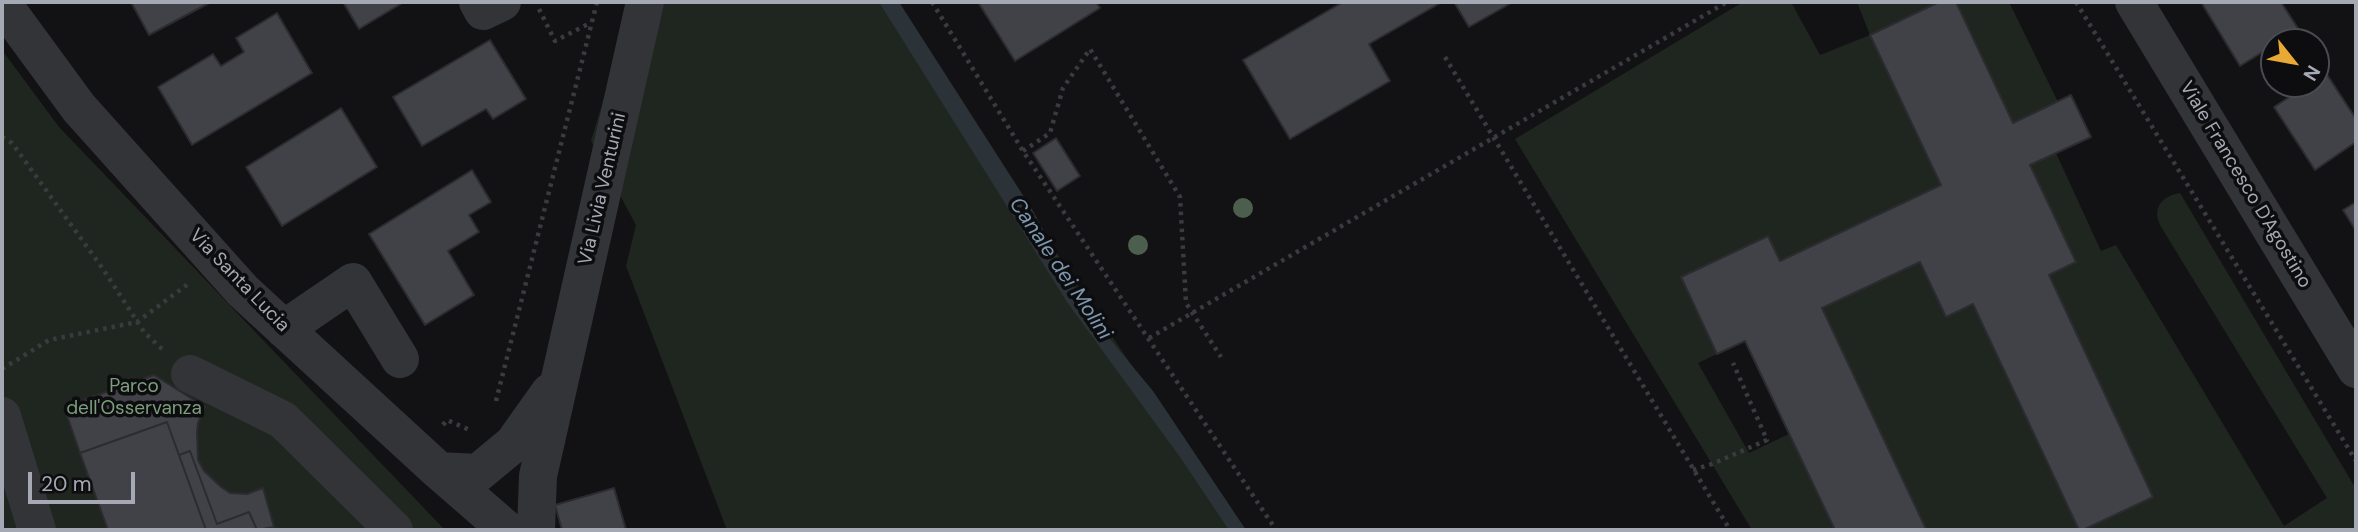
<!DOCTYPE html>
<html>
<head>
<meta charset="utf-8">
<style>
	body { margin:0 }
	#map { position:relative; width:2358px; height:532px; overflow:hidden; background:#121214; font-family:"DM Sans",sans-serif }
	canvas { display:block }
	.frame { position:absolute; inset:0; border:4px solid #a4a9b3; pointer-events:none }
	.north { position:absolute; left:2260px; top:28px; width:70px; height:70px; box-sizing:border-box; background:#0d0d0f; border:2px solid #494b51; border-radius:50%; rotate:121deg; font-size:19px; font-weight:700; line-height:28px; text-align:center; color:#a4a9b3 }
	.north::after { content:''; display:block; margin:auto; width:24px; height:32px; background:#e8a935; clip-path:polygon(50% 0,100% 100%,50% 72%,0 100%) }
	.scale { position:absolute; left:28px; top:472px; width:107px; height:32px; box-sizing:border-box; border:4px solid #a4a9b3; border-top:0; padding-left:9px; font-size:21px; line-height:24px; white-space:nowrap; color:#a4a9b3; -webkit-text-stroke:5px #0d0d0f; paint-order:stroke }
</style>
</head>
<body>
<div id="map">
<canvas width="2358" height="532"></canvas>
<div class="frame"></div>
<div class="north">N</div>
<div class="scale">20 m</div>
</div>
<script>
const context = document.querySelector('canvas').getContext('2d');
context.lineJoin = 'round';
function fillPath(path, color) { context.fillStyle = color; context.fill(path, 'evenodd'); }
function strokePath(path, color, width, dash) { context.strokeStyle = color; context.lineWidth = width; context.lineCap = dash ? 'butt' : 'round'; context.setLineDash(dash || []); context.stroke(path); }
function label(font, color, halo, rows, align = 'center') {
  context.font = font + ' "DM Sans",sans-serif'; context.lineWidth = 7; context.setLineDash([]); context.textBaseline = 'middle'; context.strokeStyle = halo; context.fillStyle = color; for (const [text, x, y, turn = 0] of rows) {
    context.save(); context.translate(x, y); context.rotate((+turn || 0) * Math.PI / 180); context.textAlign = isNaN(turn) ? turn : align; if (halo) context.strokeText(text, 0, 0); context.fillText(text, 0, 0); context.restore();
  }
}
fillPath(new Path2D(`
	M633,2H893L1096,313L1244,530H727L626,266L636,225L591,141Z
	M1743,2H1791L1820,55L1870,35L1857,2H1939L1871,35L1941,185L1780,261L1767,236L1681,277L1717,354L1698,363L1749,453L1789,434L1835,530H1752L1515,139Z
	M1956,2H2009L2058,102L2013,123Z
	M2,50L59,127L445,530H2Z
	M2056,153L2101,251L2116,245L2284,526L2327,498L2160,225C2152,208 2162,196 2180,193L2356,489V530H2083L2153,496L2049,275L2076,261L2030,165Z
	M1920,262L1946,317L1973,304L2079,530H1924L1925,529L1822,308Z`), '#1f261f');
fillPath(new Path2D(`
	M879,2H899L1033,211L1076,291L1104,332L1153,391L1246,530H1229L1180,457L1067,302Z`), '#2b3339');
const building = new Path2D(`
	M131,2H211L149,35Z
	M343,2H404L359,29Z
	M978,2H1096L1100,8L1015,61Z
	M1343,2H1442L1369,44L1390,81L1290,139L1243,60Z
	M1454,2H1513L1469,27Z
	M1939,2H1956L2013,123L2071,95L2091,137L2030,165L2076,262L2049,275L2153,497L2083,530H2079L1973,304L1946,317L1920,262L1822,308L1926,529L1924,530H1835L1745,341L1717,354L1681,277L1768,236L1780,261L1941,185L1870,35Z
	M2201,2H2281L2299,30L2280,42H2274V45L2240,66Z
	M277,13L312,73L192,145L158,87L213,54L221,66L244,52L236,38Z
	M490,40L526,99L493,119L486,109L422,146L393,97Z
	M2326,73L2356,119V142L2315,170L2274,107L2309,84H2316V80Z
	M341,108L377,167L282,226L246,167Z
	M1056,138L1080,176L1057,191L1033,153Z
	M472,170L491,202L469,215L479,232L448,251L474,295L425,325L369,234Z
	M2356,202V231L2343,210Z
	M154,375L205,407L198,423L197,432L198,460L204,471L221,487L230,493L247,494L263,488L274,527L257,530L249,512L217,524L190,451L179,455L167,422L80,453L64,407Z
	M167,422L206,530H108L80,453Z
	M190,451L217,524L249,512L257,530H206L179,455Z
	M614,488L626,530H562L555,505Z`);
fillPath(building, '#414247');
strokePath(building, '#2c2c30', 2);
strokePath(new Path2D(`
	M932,2L1023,151L1276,530
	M2076,2L2356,461
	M539,9L555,41L590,23
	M1445,57L1730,530
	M2,137L12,143L103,269L144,332L163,350
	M1023,151L1050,133L1063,88L1090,49L1180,197L1186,303L1221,357
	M1149,338L1727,2
	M2,369L49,340L137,322L188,284
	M496,401L597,2
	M443,425L447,420L472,431
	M1693,470L1712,464L1767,440L1733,363`), '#393b3f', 4.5, [3.5, 5]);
strokePath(new Path2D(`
	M478,2L483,11L502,2
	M2134,2L2356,369
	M2,3L79,108L243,291L439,471L507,530
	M284,329L353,282L400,359
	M190,374L283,420L394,530
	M2,416L37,530
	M439,471L478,473L513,444L550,392
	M536,530L538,476L645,2`), '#333438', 38);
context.fillStyle = '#4c5f4e';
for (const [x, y] of [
	[1243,208],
	[1138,245]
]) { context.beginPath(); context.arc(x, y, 10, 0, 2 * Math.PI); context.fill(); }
label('19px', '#a4a9b3', '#0d0d0f', [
	["Viale Francesco D'Agostino",2245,185,59],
	["Via Livia Venturini",603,189,-77],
	["Via Santa Lucia",239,281,46]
]);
label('19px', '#7c9e7d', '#0d0d0f', [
	["Parco",134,387],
	["dell'Osservanza",134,409]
]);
label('italic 21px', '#7c97ad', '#0d0d0f', [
	["Canale dei Molini",1060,269,56]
]);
</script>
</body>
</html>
